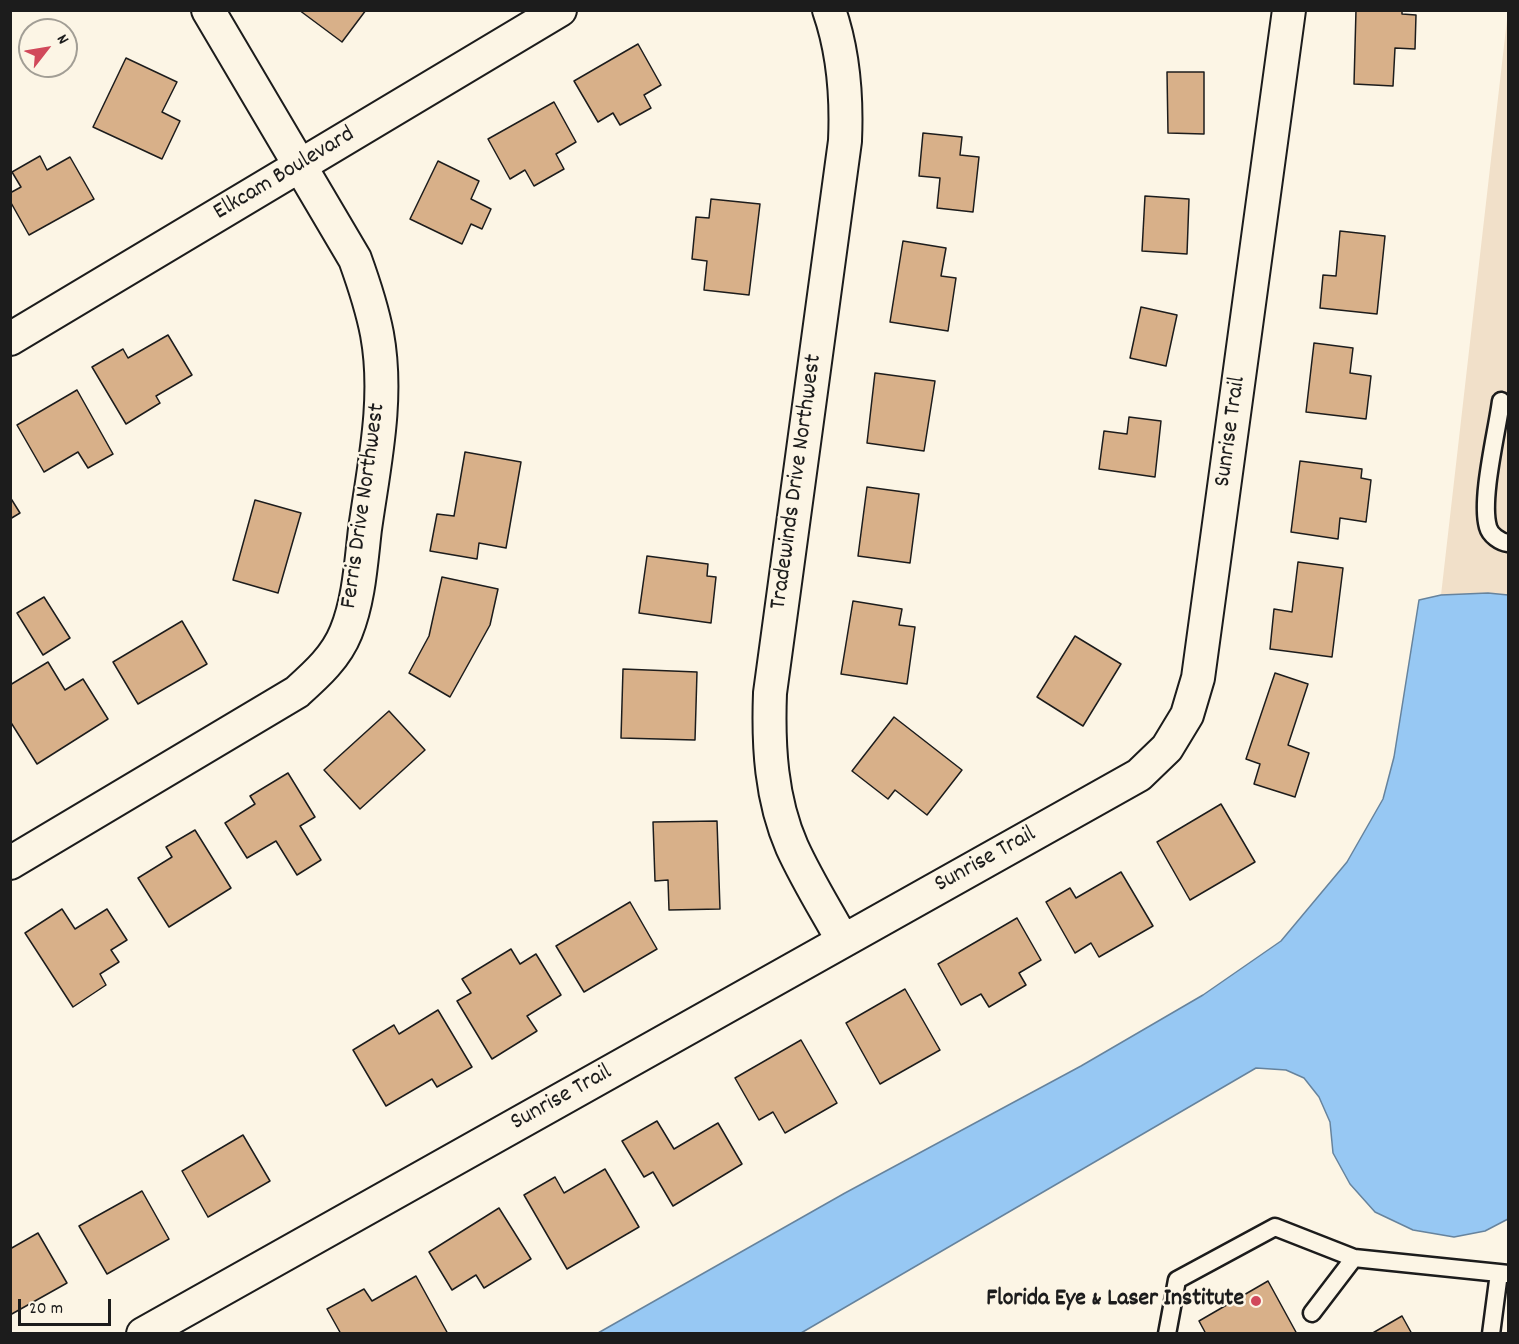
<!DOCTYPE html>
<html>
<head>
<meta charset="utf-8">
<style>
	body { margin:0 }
	#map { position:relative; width:1519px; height:1344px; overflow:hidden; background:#fcf5e5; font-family:Dekko,sans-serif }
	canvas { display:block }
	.frame { position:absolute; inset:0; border:12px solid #1c1c1c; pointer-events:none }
	.north { position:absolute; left:18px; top:18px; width:60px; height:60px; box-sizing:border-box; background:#fcf5e5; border:2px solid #a29e95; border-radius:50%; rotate:59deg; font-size:16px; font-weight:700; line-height:24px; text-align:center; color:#1c1c1c }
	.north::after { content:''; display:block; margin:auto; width:21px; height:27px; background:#d1495b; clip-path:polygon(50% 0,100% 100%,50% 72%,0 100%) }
	.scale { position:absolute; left:18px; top:1299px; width:93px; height:27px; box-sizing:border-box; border:3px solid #1c1c1c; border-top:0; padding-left:8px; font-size:18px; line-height:21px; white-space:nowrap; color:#1c1c1c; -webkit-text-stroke:4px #fcf5e5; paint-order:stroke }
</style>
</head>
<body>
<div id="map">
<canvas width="1519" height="1344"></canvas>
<div class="frame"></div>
<div class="north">N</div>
<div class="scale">20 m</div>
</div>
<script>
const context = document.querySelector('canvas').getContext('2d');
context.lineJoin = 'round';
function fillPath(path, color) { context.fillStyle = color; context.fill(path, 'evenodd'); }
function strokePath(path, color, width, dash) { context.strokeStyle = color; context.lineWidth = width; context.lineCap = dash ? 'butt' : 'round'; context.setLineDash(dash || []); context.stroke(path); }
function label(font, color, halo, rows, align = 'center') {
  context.font = font + ' Dekko,sans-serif'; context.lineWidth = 5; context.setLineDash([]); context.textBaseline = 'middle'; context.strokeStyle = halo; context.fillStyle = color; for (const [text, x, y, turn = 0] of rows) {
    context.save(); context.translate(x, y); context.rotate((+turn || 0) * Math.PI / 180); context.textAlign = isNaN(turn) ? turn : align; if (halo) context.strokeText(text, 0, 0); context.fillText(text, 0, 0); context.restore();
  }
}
fillPath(new Path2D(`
	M1508,11V595L1488,593L1441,595Z`), '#f1e0c9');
const water = new Path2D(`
	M1488,593L1508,595V1219L1485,1231L1454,1237L1413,1230L1375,1212L1350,1184L1333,1153L1330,1122L1319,1097L1304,1078L1286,1070L1256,1068L801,1333H598L845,1193L1081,1066L1203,995L1281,941L1347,862L1383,799L1394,757L1419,600L1441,595Z`);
fillPath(water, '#97c8f3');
strokePath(water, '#66839d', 1.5);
const building = new Path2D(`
	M299,10H366L342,42Z
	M1356,10H1402V14L1416,15L1415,49L1395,48L1393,86L1354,84Z
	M638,44L661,85L644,95L651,108L620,125L613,113L598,122L574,81Z
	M126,58L177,82L162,112L180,121L162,159L93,127Z
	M1167,72H1204V134L1168,133Z
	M554,102L576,142L556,154L564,169L534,186L525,170L510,179L488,139Z
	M923,133L962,137L960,155L979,157L973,212L937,208L940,178L919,176Z
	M40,156L47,170L70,157L94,199L29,235L10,201V193L21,187L12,172Z
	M438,161L479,181L471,199L491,209L482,229L471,224L462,244L410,219Z
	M1145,196L1189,199L1187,254L1142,251Z
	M711,199L760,204L749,295L704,290L707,261L692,259L696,217L709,218Z
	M1340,231L1385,236L1377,314L1320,308L1323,275L1336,276Z
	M903,241L946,248L941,276L956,278L948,331L890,322Z
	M1141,307L1177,315L1166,366L1130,358Z
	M168,335L192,375L156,396L160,403L126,424L92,367L123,349L128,358Z
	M1314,343L1353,348L1350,373L1371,376L1366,419L1306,412Z
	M875,373L935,381L924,451L867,443Z
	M77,390L113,454L88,468L78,452L44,472L17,425Z
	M1129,417L1161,421L1155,477L1099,469L1104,431L1127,434Z
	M465,452L521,462L506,548L479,543L477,559L430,551L437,514L454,516Z
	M1300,461L1362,469L1361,478L1371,480L1366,522L1340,518L1338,539L1291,532Z
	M867,487L919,494L910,563L858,556Z
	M10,497L20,513L10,519Z
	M255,500L301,513L278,593L233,580Z
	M647,556L708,564L707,576L716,577L711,623L639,613Z
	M1298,562L1343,568L1332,657L1270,649L1274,609L1292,612Z
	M442,577L498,589L490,625L450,697L409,673L429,636Z
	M44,597L70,638L43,655L17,613Z
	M853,601L902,609L899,625L915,627L907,684L841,674Z
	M182,621L207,664L138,704L113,662Z
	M1075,636L1121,664L1083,726L1037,697Z
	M48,662L65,690L83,679L108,719L37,764L10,721V685Z
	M623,669L697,672L695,740L621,738Z
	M1275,673L1308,684L1288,745L1309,753L1295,797L1254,784L1260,764L1246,759Z
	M389,711L425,750L360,809L324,770Z
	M894,717L962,770L927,815L895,790L888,799L852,771Z
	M288,773L315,817L300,826L321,860L297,875L276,841L247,858L225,823L255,804L250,796Z
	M1221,804L1255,862L1190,900L1157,842Z
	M717,821L720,909L669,910L668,880L655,881L653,822Z
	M195,830L231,888L169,927L138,878L172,857L166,847Z
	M1121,872L1153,926L1099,957L1091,943L1075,953L1046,902L1070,888L1076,898Z
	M630,902L657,949L584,992L556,946Z
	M62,909L75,929L107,909L127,940L111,950L119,962L100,974L106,985L73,1007L25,933Z
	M1017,918L1041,960L1019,973L1026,985L989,1007L981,994L961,1005L938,964Z
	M511,949L520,964L536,954L561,995L527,1016L537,1031L492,1059L457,1001L471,993L462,979Z
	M905,989L940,1050L880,1084L846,1023Z
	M438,1010L472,1067L437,1087L432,1079L386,1106L353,1050L394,1025L399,1034Z
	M801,1040L837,1103L785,1133L773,1112L759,1120L735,1078Z
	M657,1121L674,1149L718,1123L742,1164L673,1206L653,1172L644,1177L622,1141Z
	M243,1135L270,1181L208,1217L182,1171Z
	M605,1169L639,1227L567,1269L524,1195L555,1177L564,1193Z
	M142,1191L169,1239L107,1274L79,1226Z
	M499,1208L531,1259L484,1288L476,1275L452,1290L429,1252Z
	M38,1233L67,1283L10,1315V1249Z
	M416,1276L448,1334H341L327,1309L364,1289L372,1301Z
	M1268,1281L1297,1334H1206L1199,1321Z
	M1402,1316L1412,1334H1371Z`);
fillPath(building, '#d8b089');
strokePath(building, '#1c1c1c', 1.5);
const lane = new Path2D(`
	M1501,401C1497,432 1480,499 1488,527C1490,535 1500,542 1508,543
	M1312,1313L1354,1258
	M1167,1334L1177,1280L1275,1227L1354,1258L1499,1273
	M1491,1334L1499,1273L1508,1274`);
const street = new Path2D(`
	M829,10C844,53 847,96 845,141L770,693C768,746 771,799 792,847C807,880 826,910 843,941
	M10,339L560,10
	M10,863L297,692C317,674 336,657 346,632C359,600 361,563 365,529C374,465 389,399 377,334C372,308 364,284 355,259L208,10
	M143,1334L1139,775L1167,748L1187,715L1198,678L1289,10`);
strokePath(lane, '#1c1c1c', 21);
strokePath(street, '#1c1c1c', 36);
strokePath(lane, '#fcf5e5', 16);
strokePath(street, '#fcf5e5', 32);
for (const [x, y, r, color] of [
	[1256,1301,6,"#d1495b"]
]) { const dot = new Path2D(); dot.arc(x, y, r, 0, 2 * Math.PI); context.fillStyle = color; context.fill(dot); strokePath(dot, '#fcf5e5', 2); }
label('24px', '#1c1c1c', '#fcf5e5', [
	["Elkcam Boulevard",285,175,-31],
	["Sunrise Trail",1232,432,-82],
	["Tradewinds Drive Northwest",798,482,-82],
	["Ferris Drive Northwest",365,506,-82],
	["Sunrise Trail",986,861,-29],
	["Sunrise Trail",562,1099,-29]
]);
label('bold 24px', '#1c1c1c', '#fcf5e5', [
	["Florida Eye & Laser Institute",1244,1301]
], 'right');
</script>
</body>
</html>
